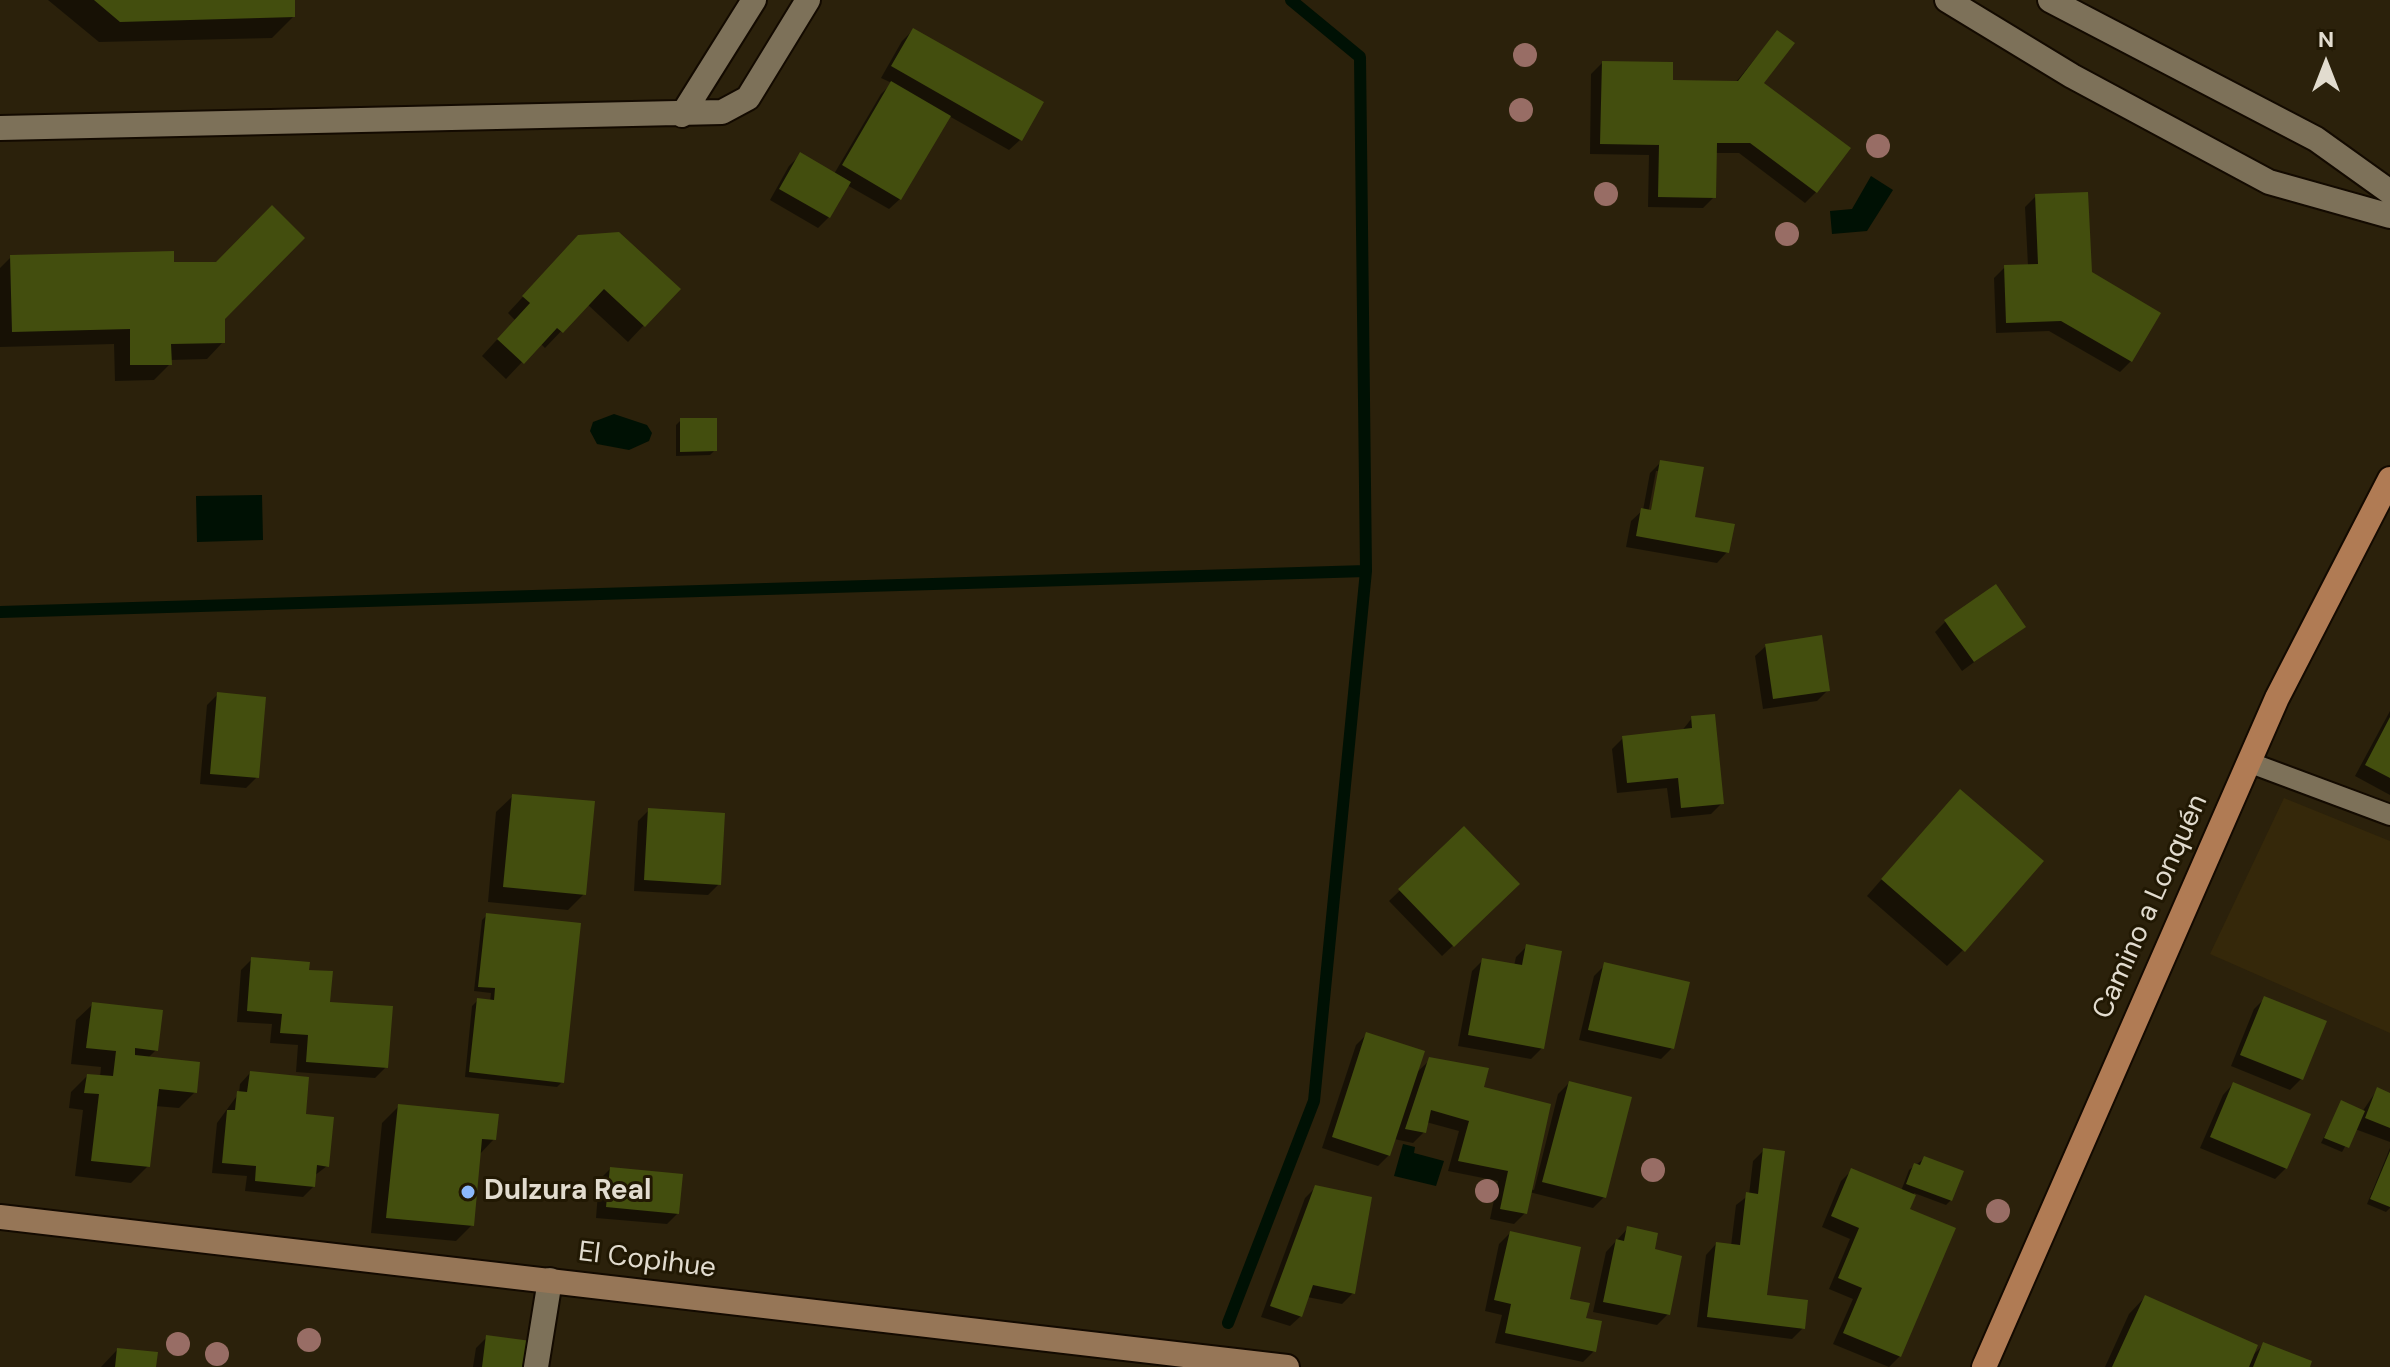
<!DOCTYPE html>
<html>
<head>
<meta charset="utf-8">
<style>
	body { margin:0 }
	#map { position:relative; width:2390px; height:1367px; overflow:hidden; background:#2b210b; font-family:"DM Sans",sans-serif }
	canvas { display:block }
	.north { position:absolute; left:2286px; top:24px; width:80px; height:80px; -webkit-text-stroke:6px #211803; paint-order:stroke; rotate:0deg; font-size:22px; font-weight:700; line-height:32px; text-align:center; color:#e2dccf }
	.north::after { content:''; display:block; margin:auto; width:28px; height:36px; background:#e2dccf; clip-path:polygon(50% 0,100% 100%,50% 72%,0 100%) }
</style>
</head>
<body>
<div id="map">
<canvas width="2390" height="1367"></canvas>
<div class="north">N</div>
</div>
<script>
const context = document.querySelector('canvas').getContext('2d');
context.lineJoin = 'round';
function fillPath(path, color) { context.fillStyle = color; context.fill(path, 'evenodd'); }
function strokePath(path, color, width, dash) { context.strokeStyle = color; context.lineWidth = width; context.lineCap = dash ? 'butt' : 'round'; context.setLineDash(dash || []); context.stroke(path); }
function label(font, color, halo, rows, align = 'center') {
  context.font = font + ' "DM Sans",sans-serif'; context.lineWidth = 6; context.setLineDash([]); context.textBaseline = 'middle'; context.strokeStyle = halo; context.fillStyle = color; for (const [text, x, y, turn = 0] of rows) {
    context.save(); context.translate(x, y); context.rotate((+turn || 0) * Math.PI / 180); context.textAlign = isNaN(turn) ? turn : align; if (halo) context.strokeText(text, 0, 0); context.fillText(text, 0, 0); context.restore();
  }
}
fillPath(new Path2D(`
	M2284,798L2390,841V1033L2210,954Z`), '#35280a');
fillPath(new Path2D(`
	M1871,176L1893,190L1867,231L1832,234L1830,211L1852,209Z
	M614,414L647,425L652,433L649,441L629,450L597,444L590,431L593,422Z
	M262,495L263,540L197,542L196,496Z
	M1403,1144L1415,1147L1414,1153L1444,1161L1436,1186L1394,1176Z`), '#001104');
fillPath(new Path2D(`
	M48,0H293V17L272,38L99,42Z
	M913,30L1020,140L1009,150L949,116L900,199L889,209L847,185L829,217L818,228L770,200L789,166L800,155L834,174L881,94L892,83L881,78L902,41Z
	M1777,32L1761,84L1816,192L1805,203L1739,153H1715L1714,197L1703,208L1648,207L1649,155L1590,154L1591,74L1602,63L1671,82H1736Z
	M2036,196L2090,273L2131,361L2120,372L2049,331L1996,333L1994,278L2005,267L2028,266L2025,207Z
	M579,236L644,325L628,342L587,304L545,348L540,343L506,379L482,356L515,320L508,313Z
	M11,257L172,264L223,318V342L207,359L170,360V364L154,380L115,381L114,344L0,347V268Z
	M681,420L715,450L710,455L676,456V425Z
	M1661,462L1693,518L1727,552L1717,563L1626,547L1631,521L1643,510L1650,473ZM1656,471H1660L1651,520L1647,519Z
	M1946,621L2023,626L1962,671L1935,632Z
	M1766,646L1828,690L1817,701L1763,709L1755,656Z
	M217,695L257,777L246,788L200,784L207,705Z
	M2390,711V795L2355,776Z
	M1692,718L1722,803L1711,814L1671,818L1667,788L1617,793L1612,749L1623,738L1681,732Z
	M513,796L584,894L568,910L488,902L496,812Z
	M1944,808L1963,950L1947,966L1867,896Z
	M649,810L719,884L708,895L634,891L638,821Z
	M1464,829L1518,884L1442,956L1389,901Z
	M487,915L562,1082L557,1087L465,1077L472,1006L477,1001L490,1002L491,993L474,991L482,920Z
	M1527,946L1542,1048L1531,1059L1458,1046L1472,971L1483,960L1514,966L1516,957Z
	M252,959L307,972L328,1004L386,1067L375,1078L296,1072L298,1045L270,1043L272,1024L237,1022L241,970Z
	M1605,965L1672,1048L1661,1059L1579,1040L1594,976Z
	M2265,998L2301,1079L2290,1090L2231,1066L2254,1009Z
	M93,1004L156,1050L148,1058L195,1092L179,1108L155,1106L148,1166L131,1183L75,1176L83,1110L69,1108L71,1092L87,1076L100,1077L101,1067L71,1064L76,1020Z
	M1367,1034L1415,1074L1430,1060L1482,1088L1530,1189L1534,1190L1558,1094L1569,1083L1604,1197L1593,1208L1529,1192L1525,1213L1514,1224L1490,1219L1498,1181L1448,1171L1459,1131L1426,1122L1424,1132L1413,1143L1394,1139L1389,1155L1378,1166L1322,1148L1356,1045Z
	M250,1073L304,1116L327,1166L314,1176V1186L303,1197L245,1191L247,1176L212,1173L217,1123L239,1093L240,1084Z
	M2233,1084L2286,1168L2275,1179L2200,1148L2223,1095Z
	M2377,1090L2390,1095V1142L2355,1129L2342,1152L2321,1143L2341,1103L2362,1112Z
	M399,1106L494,1139L479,1155L472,1225L456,1241L371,1233L382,1123Z
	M2390,1148V1208L2386,1212L2367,1204Z
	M1764,1150L1765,1297L1803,1328L1792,1339L1697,1327L1706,1255L1716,1244L1731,1246L1736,1205L1749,1195L1753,1161Z
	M1925,1158L1951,1200L1946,1205L1914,1193L1907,1210L1900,1356L1889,1367L1833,1344L1853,1299L1829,1289L1850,1239L1822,1227L1841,1181L1852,1170L1901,1191L1909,1170Z
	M610,1169L678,1213L667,1224L596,1218L599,1180Z
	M1316,1187L1353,1293L1342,1304L1307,1297L1301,1316L1290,1326L1261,1317L1305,1198Z
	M1628,1228L1668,1314L1657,1325L1593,1312L1606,1252Z
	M1510,1233L1584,1320L1594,1351L1583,1362L1495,1343L1502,1315L1485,1311L1499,1244Z
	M2145,1297L2252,1356L2264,1344L2308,1367H2105L2129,1314Z
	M487,1337L525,1367H473L476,1348Z
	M117,1350L154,1367H101Z`), '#0007');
strokePath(new Path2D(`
	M0,612L1366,571
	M1228,1323L1314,1101L1366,571L1360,57L1291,0`), '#001104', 12);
fillPath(new Path2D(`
	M94,0H295V17L120,22Z
	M913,28L1044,102L1022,141L891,66Z
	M1777,30L1795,43L1764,83L1851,148L1817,193L1750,143H1717L1716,198L1658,197L1659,145L1600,144L1602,61L1673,62V80L1738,81Z
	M891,81L951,116L901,200L842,165Z
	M800,152L851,182L830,218L779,189Z
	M2088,192L2092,272L2161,313L2132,362L2061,321L2006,323L2004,265L2038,264L2035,194Z
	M272,205L305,238L225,319V343L171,344L172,365H130V329L12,332L10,255L174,251V262H216Z
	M619,232L681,289L645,327L604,289L563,333L557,328L524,364L497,339L530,303L522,296L578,235Z
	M680,418H717V451L680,452Z
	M1660,460L1704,467L1695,517L1735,524L1729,553L1636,536L1641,508L1651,510Z
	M1996,584L2026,627L1974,662L1944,620Z
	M1822,635L1830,691L1773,699L1765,644Z
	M217,692L266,697L259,778L210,774Z
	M1715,714L1724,804L1681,808L1678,778L1627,783L1622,736L1692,728L1691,716Z
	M2390,717V778L2365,765Z
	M1960,789L2044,861L1965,952L1881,879Z
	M512,794L595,801L586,895L503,887Z
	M648,808L725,813L721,885L644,880Z
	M1464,826L1520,884L1454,947L1398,889Z
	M486,913L581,923L564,1083L469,1072L477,998L494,1000L495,988L478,987Z
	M1526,944L1562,951L1544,1049L1468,1035L1482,958L1522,965Z
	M251,957L310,962L309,970L333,971L330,1002L393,1006L388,1068L306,1062L308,1035L280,1033L282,1014L247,1011Z
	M1604,962L1690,982L1674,1049L1588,1030Z
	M2264,996L2327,1021L2303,1080L2240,1055Z
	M92,1002L163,1010L158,1051L135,1048V1055L200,1062L197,1093L159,1089L150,1167L91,1161L99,1094L84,1093L87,1074L113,1076L116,1051L86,1048Z
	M1366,1032L1425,1051L1390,1156L1332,1137Z
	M1429,1057L1489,1068L1484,1087L1551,1104L1527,1214L1500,1209L1508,1171L1458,1161L1469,1121L1431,1110L1426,1133L1405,1129Z
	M250,1071L309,1077L306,1114L334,1117L329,1167L317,1165L315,1187L255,1181L256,1166L222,1163L227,1110H235L237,1091L247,1092Z
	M1569,1081L1632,1097L1606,1198L1542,1182Z
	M2233,1082L2311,1114L2287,1169L2210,1137Z
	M2377,1087L2390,1093V1128L2365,1118Z
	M2341,1100L2365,1111L2349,1148L2324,1138Z
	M398,1104L499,1114L496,1140L482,1139L474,1226L386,1218Z
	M1763,1148L1785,1151L1767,1295L1808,1300L1805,1329L1707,1317L1716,1242L1740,1245L1746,1192L1758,1194Z
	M2390,1151V1207L2370,1199Z
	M1924,1156L1964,1171L1952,1201L1906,1184L1914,1163L1920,1165Z
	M610,1167L683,1174L679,1214L606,1207Z
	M1851,1168L1916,1195L1910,1209L1956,1228L1901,1357L1843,1333L1862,1288L1838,1278L1859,1228L1831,1216Z
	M1315,1185L1372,1197L1355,1294L1313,1285L1302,1317L1270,1306Z
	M1627,1226L1658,1233L1655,1249L1682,1256L1670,1315L1603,1302L1616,1239L1624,1241Z
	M1510,1231L1581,1247L1570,1299L1590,1303L1586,1318L1602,1321L1596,1352L1505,1333L1511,1304L1494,1300Z
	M2145,1295L2258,1345L2249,1367H2112Z
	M486,1335L531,1341L527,1367H482Z
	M2263,1342L2312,1361L2310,1367H2253Z
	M117,1348L158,1352L156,1367H115Z`), '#434e0e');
const lane = new Path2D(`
	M2248,762L2390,815`);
const street = new Path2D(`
	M1947,0L2072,76L2269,182L2390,216
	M2050,0L2316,139L2390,192
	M682,115L754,0
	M0,128L722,112L748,98L808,0
	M536,1367L550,1280`);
const secondary = new Path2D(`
	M0,1217L1287,1367`);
const primary = new Path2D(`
	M1984,1367L2277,698L2390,479`);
strokePath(lane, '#130a00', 24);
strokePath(street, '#130a00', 28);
strokePath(secondary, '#130a00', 28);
strokePath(primary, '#130a00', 28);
strokePath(lane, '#7d7159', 20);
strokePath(street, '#7d7159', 24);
strokePath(secondary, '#967657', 24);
strokePath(primary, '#b07b54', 24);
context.fillStyle = '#986d65';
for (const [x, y] of [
	[1525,55],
	[1521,110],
	[1878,146],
	[1606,194],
	[1787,234],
	[1653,1170],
	[1487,1191],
	[1998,1211],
	[309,1340],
	[178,1344],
	[217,1354]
]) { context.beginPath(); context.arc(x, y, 12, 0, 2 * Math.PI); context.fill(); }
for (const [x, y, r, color] of [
	[468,1192,8,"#8cb9fc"]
]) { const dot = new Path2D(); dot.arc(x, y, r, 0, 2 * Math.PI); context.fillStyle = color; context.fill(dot); strokePath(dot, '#211803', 3); }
label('28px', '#e2dccf', '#211803', [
	["Camino a Lonquén",2151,907,-66],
	["El Copihue",647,1261,7]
]);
label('bold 28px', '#e2dccf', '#211803', [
	["Dulzura Real",484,1192]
], 'left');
</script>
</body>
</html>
